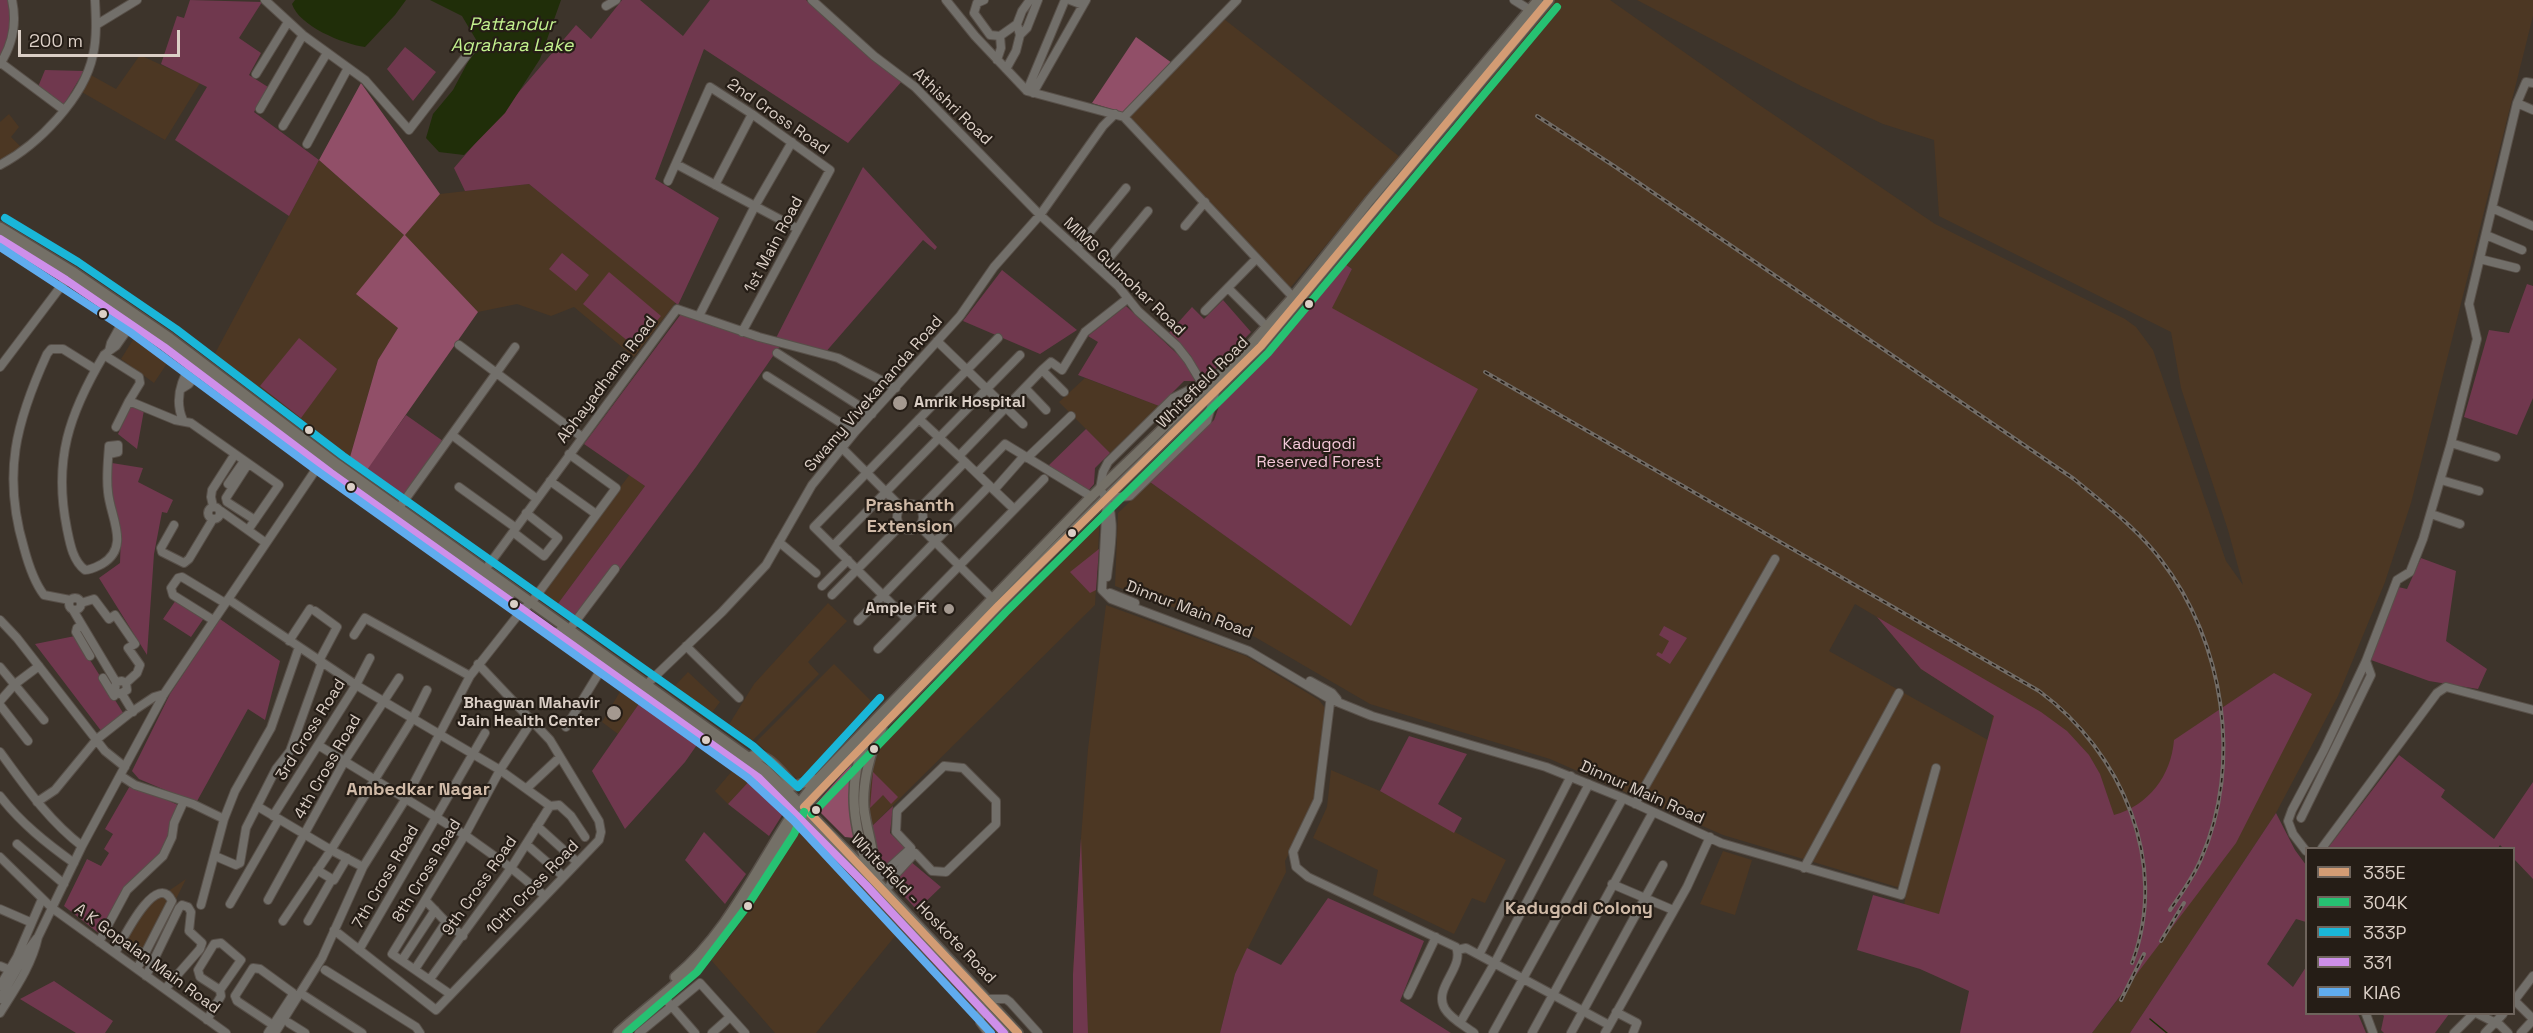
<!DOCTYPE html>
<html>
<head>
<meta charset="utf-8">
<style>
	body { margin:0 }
	#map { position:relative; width:2533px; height:1033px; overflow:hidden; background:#3d342b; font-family:"Space Grotesk",sans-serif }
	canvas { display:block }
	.legend { position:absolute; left:2305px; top:847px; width:210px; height:168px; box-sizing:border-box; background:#251d16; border:2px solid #6e645c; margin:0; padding:8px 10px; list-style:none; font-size:18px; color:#dbcfc6 }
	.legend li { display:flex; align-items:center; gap:12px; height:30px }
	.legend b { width:30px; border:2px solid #6e645c }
	.scale { position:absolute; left:18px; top:30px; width:162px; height:27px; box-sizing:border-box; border:3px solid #dbcfc6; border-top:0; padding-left:8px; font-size:18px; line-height:21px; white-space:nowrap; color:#dbcfc6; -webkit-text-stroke:4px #251d16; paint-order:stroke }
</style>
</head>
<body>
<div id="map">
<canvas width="2533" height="1033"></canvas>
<ul class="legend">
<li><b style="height:8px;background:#d39c74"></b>335E</li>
<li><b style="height:8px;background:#26c172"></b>304K</li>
<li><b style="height:8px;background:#1ab6d8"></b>333P</li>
<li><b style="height:8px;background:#ce8fe9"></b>331</li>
<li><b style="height:8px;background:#60acee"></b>KIA6</li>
</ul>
<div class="scale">200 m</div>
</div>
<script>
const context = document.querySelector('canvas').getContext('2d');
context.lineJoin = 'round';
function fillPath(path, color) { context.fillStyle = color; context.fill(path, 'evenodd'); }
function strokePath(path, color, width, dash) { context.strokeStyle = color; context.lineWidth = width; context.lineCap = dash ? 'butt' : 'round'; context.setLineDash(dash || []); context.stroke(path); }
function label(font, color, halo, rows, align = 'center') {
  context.font = font + ' "Space Grotesk",sans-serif'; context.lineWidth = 4.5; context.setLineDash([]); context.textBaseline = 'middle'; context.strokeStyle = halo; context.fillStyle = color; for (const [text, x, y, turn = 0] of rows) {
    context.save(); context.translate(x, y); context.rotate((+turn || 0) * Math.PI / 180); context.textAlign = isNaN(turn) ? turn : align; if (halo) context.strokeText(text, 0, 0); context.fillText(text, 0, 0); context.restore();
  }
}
fillPath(new Path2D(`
	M1555,0H1610L1755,102L1935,224L2125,319L2136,327L2153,350L2226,561L2243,585L2228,530L2181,388L2171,332L1939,216L1934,140L1883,124L1803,87L1637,0H2533V16L2411,503L2385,582L2338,696L2276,813L2130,1033H2092L2119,998L1938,914L1904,905L1906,894L1897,887L1723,835L1550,759L1370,704L1255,637L1115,586L1118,513L1150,482L1352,626L1331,308L1352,269L1342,262ZM1855,604L1877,617L1921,669L1993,715L1988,740L1829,651Z
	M1224,19L1400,157L1290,288L1129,117Z
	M140,55L200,83L165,140L80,91L89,74L116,89Z
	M9,114L19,127L11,137L21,147L0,162V122Z
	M319,160L404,235L440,194L529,184L676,302L634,357L574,307L551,316L517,304L478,312L404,235L398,328L378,360L350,457L212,359Z
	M136,335L170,359L154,383L121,359Z
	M1085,378L1159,406L1110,453L1059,402Z
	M630,474L645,486L557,605L541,594Z
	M1100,514L1095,605L870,828L869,790L872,772L878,751L894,721Z
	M828,603L847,621L808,662L819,674L746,747L725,731L754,684Z
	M1106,605L1246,656L1319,700L1325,708L1314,803L1285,861L1286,872L1235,974L1220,1033H1073V974L1081,838L1088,749Z
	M834,664L876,706L811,772L797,779L756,742Z
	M688,672L720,702L707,719L669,692Z
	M624,685L643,698L618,734L602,722Z
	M738,764L753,777L728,804L715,791Z
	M1331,770L1380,791L1506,860L1485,903L1472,898L1454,934L1373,895L1378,870L1313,838L1327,807Z
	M801,828L900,930L816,1033H775L711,960L736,929Z
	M1723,851L1752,860L1735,915L1700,904Z
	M186,879L144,963L117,946L141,901L155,891L170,890Z`), '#4c3723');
fillPath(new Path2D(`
	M0,0H11L12,30L0,59Z
	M190,0L262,2L239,38L261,53L249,75L268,87L254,112L319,160L289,216L175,140L207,87L161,64L177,16L184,18Z
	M622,0H640L683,36L710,0H806L865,54L902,81L848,143L704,49L655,179L719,218L678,305L529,184L465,191L454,168L576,25L591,39Z
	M405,47L436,72L413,101L387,69Z
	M45,70L84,71L63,106L38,87Z
	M863,167L937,247L935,250L923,240L824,354L775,340Z
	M562,253L589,275L576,291L549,269Z
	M1342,262L1352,269L1332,308L1478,389L1351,626L1150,482L1214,420L1222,398Z
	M1002,270L1077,330L1040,354L963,321Z
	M609,272L661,316L635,347L583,304Z
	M2527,284L2533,286V398L2517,435L2464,417L2489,330L2509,333Z
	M1223,300L1251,332L1203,382L1191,356L1168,334L1192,307L1204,319Z
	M1126,306L1187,363L1195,381H1184L1159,406L1078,375L1098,342L1088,336Z
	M681,314L780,346L696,467L578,626L554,609L645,486L584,444Z
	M299,338L337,369L301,418L260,386Z
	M132,404L144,410L137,449L118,434Z
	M406,415L443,441L402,498L365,472Z
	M1086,429L1110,453L1095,468L1094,484L1088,491L1047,467Z
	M112,463L143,468L138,482L173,500L167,513L162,512L154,554L147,655L99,578L120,563L121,534L112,494Z
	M1099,549L1096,590L1090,593L1070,572Z
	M2421,558L2456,571L2446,641L2487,669L2478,689L2429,681L2371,660L2398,587L2407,589Z
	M176,600L204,618L191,637L163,619Z
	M1877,617L2041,712L2067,731L2089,755L2100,774L2114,815C2149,805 2171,776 2174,740L2274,673L2312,694L2236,843L2092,1033H1960L1969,991L1920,969L1857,950L1873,895L1939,914L1994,716L1921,669Z
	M220,619L280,661L265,720L248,709L196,803L139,779L132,771L170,694Z
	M1664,626L1687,638L1670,664L1656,655L1658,652L1662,654L1669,641L1659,635Z
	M75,636L125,716L102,732L35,644Z
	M643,698L701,739L685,762L625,829L592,771Z
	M1409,736L1467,754L1438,804L1462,818L1454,833L1380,791Z
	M2399,755L2445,790L2441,797L2494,839L2533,782V879L2514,859V848H2503L2500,845L2498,848H2328Z
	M873,772L898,797L891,804L883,795L870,808Z
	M753,777L786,809L769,836L728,804Z
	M131,784L178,805L163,851L118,898L101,935L64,906L87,859L101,866L109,853L104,849L113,834L105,829Z
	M893,806L890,833L906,849L884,870L879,861L870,828Z
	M2276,813L2295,850L2306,865V922L2296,919L2267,964L2293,987L2306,967V1014H2358L2366,1033H2130Z
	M704,832L746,874L725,904L685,860Z
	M1081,838L1088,1033H1073V974Z
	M910,861L941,887L917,910L893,884L896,875Z
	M1328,898L1424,941L1400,1001L1451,1033H1220L1235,974L1247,948L1281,965Z
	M54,981L113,1021L105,1033H76L20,999Z
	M2382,1014H2449L2435,1033H2384L2381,1030L2384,1016Z`), '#70384e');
fillPath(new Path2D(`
	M1136,37L1172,63L1124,113L1092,103Z
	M361,83L440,194L405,235L478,312L367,470L350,457L378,360L398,328L356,294L404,235L319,160Z
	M855,760L850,803L854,838L845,837L814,806Z`), '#914f68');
fillPath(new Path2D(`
	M295,0H406L395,15L365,47C343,44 299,26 292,4Z
	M430,0H561L540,59L505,113L464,155L439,152L426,138L433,114L453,90L478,43L462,16Z`), '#202e09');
strokePath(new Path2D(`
	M2150,1019L2167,1033`), '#202e09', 1.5);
const minor = new Path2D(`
	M265,0L303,35L365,80L409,130L473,47
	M812,0L874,56L915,87L1040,215L1118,286L1138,311L1177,346L1188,360L1206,390
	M946,0L975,36L1027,91L1124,117L1293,297
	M984,0L977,3L974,13L990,35L1000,36L1017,24
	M1070,0L1083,5
	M1514,0L1530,10
	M606,6L616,0
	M96,25L137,0
	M1020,35L1027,28L1038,0
	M997,60L1001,48L1000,36
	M1,63L64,110
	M0,64C13,44 17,23 12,0
	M1006,69L1016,51L1020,35L1017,24L1022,11L1030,0
	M256,74L288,22
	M1027,91L1065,0
	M1033,93L1086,0
	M2517,103L2533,110
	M260,109L303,35
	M1124,117L1237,0
	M283,126L327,53
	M307,144L348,68
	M676,164L798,229
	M0,165C38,145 84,98 93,55C97,37 96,18 95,0
	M668,181L710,87L752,114L830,170L742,332
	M715,185L752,114
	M2492,208L2533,226
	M1185,226L1205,202
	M2486,235L2522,250
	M1077,248L1126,188
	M2480,259L2516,268
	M1100,269L1148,211
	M1228,288L1267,327
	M1205,311L1256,259
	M127,314L111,343L109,351L116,346L135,319
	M699,316L755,206L792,142
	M937,341L1023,424
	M459,345L582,437
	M109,351L104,355C69,414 53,460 67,529C70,544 73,561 85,570C91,570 96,567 102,564C131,547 110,517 108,492C106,477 108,461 109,446L118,445V452L109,454
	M777,353L872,414
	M104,355L139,377L140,383L129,401L175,420L191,423L235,454L212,490L211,497L213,506
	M0,367L68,277
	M1042,370L1064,392
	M767,376L855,432
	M1025,388L1046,410
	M181,389L189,384L200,368
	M919,419L959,456
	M183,420C174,400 181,380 192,363
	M116,427L129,401
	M452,435L537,499
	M2451,443L2496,457
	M841,447L901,507
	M235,454L279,485L248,530
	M1027,458L1071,416
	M965,462L994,490L1024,456
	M248,464L226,498L227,502L255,520
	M977,473L1005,444L1092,497
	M2441,480L2479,491
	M550,481L596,514
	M228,484L244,461
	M459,487L516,528
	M994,490L1014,509
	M1107,498L1102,590L1111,599L1249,651L1330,699L1372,716L1546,767L1623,798L1721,843L1901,895L1936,768
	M1107,498L1130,496L1207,421L1215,393
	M897 517a13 13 0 1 1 26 0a13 13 0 1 1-26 0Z
	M208 513a6 6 0 1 1 12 0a6 6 0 1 1-12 0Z
	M399,508L515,347
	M920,508L965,462L959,456L1042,370L1051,362L1062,370L1085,332L1127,299
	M221,511L266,543
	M2431,514L2460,524
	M174,525L161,548L162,552L184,563L189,559L213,519
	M920,527L992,598
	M513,532L544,556L558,538L526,513
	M779,542L816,573
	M833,546L1020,355
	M485,570L677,309L759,337L838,358L896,388
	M1107,577C1110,549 1119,512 1100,489L1103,472L1108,462L1173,398L1189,390H1206
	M822,586L848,560
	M1110,593L1135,603
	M832,595L900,526
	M69 604a6 6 0 1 1 12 0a6 6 0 1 1-12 0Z
	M228,599L356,685L500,770L550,806L559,805L571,816L585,837
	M70,600L44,595C34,582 28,563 24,548C2,474 16,422 47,354L51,349H63L95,369
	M81,603L94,599L109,619L115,615L135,644L128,648L140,665L137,673L126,683
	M73,610L116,682L115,691L120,694L127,690L126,683L122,681L116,682
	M315,611L337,627L319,661
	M907,619L814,527L998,338
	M0,620L17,638L105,751L125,767
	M213,620L173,595L171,588L178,578L182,577L225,603
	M858,621L989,486
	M82,625L77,628L76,632L90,656
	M569,630L615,569
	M354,635L365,618L470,676
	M289,641L310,609
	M686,646L739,698
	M878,649L1044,479
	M0,667L44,720
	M103,678L114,696
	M1310,681L1332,693L1337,699
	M647,684L722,612L766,565L812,485L855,432L960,316L994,267L1040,215L1103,126L1115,114
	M122,694L133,712
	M1331,695L1318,800L1293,852L1296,867L1308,877L1456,947C1465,968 1432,988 1445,1009C1451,1019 1465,1026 1474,1033
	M0,701L15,684L39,666
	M0,705L28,741
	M566,727L605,663
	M318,745L465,835L511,868L545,896
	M0,752C25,786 48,820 82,846
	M121,776L135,785L193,804L224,819
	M527,788L560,757
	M0,796C21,823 46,843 74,863
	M37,802L55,790L97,739L130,713L154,697L164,694
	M1635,804L1775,559
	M257,806L331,850L363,867
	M273,816L356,685L370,658
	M2301,818L2371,675L2366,661
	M537,826L577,862
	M17,844L64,884
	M526,844L563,876
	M2322,848L2437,693L2446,687L2533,710
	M2306,851L2293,834L2288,821L2292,810L2324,750L2366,661L2397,580L2410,572L2423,539L2451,443L2477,339L2469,304L2517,103L2526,82L2533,83
	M215,856L236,865L240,863L246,828L276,769L290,751L322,662
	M0,857L52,908L226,1033
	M1804,868L1899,693
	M332,879L334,880L347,858
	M876,880L911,848L896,832L897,811L944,766L963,768L996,801V824L946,872L932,871L915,853L893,877L891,884L885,891
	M1612,884L1673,910
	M268,900L344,762L399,678
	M426,901L446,922L463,936
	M230,904L279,819
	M201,905L224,819L235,791L271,728L299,647
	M0,909L30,922
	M283,921L331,850L413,718L427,690
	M308,921L332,879L317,870
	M334,930L436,1010L599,840L601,832L599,821L550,740L478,664
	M99,942L127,890L163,856L172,837L174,823L183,803
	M121,943L145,954
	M359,950L485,733
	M1457,950L1466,948L1609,1025
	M115,953C121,943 156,869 172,901L137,969
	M1479,955L1571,776
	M402,960L435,910
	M153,963L175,978
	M0,966L10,970
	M415,969L446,922
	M325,970L416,1027L420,1033
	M146,976L179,908L182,905L188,907L191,912L189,931L202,943L200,949L165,989
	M430,979L511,868L550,806
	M0,986L17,957L42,899
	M450,994L392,954L465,835L500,770L532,721
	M662,995L695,1033
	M1408,995L1436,937
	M305,996L362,1033
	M0,999L28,950L37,938
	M987,999H1006L1010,1002L1038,1033
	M2514,1000L2533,1019
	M2514,1001L2533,976
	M981,1007L980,1022L988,1033
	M1616,1012L1637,1023L1633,1033
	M0,1013C15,989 32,965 38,937L82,846L164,694L325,456
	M2366,1014L2373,1033
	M2478,1014L2500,1025L2508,1033
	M207,1020L221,996L220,990L241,960L221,943L214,944L198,970L200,977L220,990
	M289,1023L305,1033
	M1460,1023L1494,964L1589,784
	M268,1033L292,996L293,993L260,969L253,968L235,996L237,1001L273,1025
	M275,1033L322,958L363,867L405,800L470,676L522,610L531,603L616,488L569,454
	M639,1033L700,983L745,1033
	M712,1033L730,1017
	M1493,1033L1623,798
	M1532,1033L1653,812
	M1571,1033L1663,865
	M1605,1033L1687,887L1710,837
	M2454,1033L2473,1014
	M2485,1033L2503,1014
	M2521,1033L2533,1020`);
const major = new Path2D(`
	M0,227L72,271L170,338L337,464L766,770L874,878L1018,1033
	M0,234C177,345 338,478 510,595
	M560,631L755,770L800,813L1005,1033
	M864,745C846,788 855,830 869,872
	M749,757C766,748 783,775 794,786L817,779
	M874,878C876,854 867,833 864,809C862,784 870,750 882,728
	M675,977C739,924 767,840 819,778L1090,498L1252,343L1293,297L1370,200L1538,0
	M618,1033C652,1002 691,976 719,940C758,888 784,827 828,780L1057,546L1261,346L1549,0`);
strokePath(minor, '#585049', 10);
strokePath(major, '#585049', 12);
strokePath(minor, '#726f6a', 8);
strokePath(major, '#747067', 9);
const rail = new Path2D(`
	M1537,116L1614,166L2074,479C2104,504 2137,528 2161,560C2224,641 2243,764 2201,859C2193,878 2181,894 2170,910
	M1485,372L2039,691C2122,752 2170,863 2132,963
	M2161,941L2184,903
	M2121,1000L2144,954`);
strokePath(rail, '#726c66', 4);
strokePath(rail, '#251d16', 1.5, [4.5]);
strokePath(new Path2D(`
	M1018,1033L804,807L999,605L1261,346L1549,0`), '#d39c74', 8);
strokePath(new Path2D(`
	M812,814L1006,612L1268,353L1557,7
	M626,1033L697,972L748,905L794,834L804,812`), '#26c172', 8);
strokePath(new Path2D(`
	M5,218L78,262L176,329L343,456L753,746L798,787L880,698`), '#1ab6d8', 8);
strokePath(new Path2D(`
	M0,239L66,280L164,347L331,473L759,778L866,885L1004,1033`), '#ce8fe9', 8);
strokePath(new Path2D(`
	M0,247L130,332L316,470L748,778L793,820L991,1033`), '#60acee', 8);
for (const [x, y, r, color] of [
	[1309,304,5,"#dbcfc6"],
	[103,314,5,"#dbcfc6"],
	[900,403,8,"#a49990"],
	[309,430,5,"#dbcfc6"],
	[351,487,5,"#dbcfc6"],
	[1072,533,5,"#dbcfc6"],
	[514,604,5,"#dbcfc6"],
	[949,609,6,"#a49990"],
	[614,713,8,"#a49990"],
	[706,740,5,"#dbcfc6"],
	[874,749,5,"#dbcfc6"],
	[816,810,5,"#dbcfc6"],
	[748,906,5,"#dbcfc6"]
]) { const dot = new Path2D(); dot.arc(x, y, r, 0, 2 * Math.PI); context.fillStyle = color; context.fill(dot); strokePath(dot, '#251d16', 2); }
label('16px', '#dbcfc6', '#251d16', [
	["Athishri Road",952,107,44],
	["2nd Cross Road",778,117,35],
	["1st Main Road",774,245,-62],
	["MIMS Gulmohar Road",1124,277,44],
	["Abhayadhama Road",607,380,-53],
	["Whitefield Road",1203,383,-45],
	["Swamy Vivekananda Road",874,394,-49],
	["Dinnur Main Road",1189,610,21],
	["3rd Cross Road",311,730,-58],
	["4th Cross Road",328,767,-60],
	["Dinnur Main Road",1642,793,24],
	["8th Cross Road",427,871,-59],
	["7th Cross Road",386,877,-60],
	["9th Cross Road",480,886,-55],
	["10th Cross Road",533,888,-46],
	["Whitefield - Hoskote Road",923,909,46],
	["A K Gopalan Main Road",147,959,36]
]);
label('bold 16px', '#dbcfc6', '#251d16', [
	["Amrik Hospital",914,403,"left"],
	["Ample Fit",937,609],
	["Bhagwan Mahavir",600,704],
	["Jain Health Center",600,722]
], 'right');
label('16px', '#f4c8d8', '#251d16', [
	["Kadugodi",1319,445],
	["Reserved Forest",1319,463]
]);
label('italic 18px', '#c3f18f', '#251d16', [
	["Pattandur",512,25],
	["Agrahara Lake",512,46]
]);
label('bold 18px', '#d0baa7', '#251d16', [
	["Prashanth",910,506],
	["Extension",910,527],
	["Ambedkar Nagar",418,790],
	["Kadugodi Colony",1579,909]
]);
</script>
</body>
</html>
